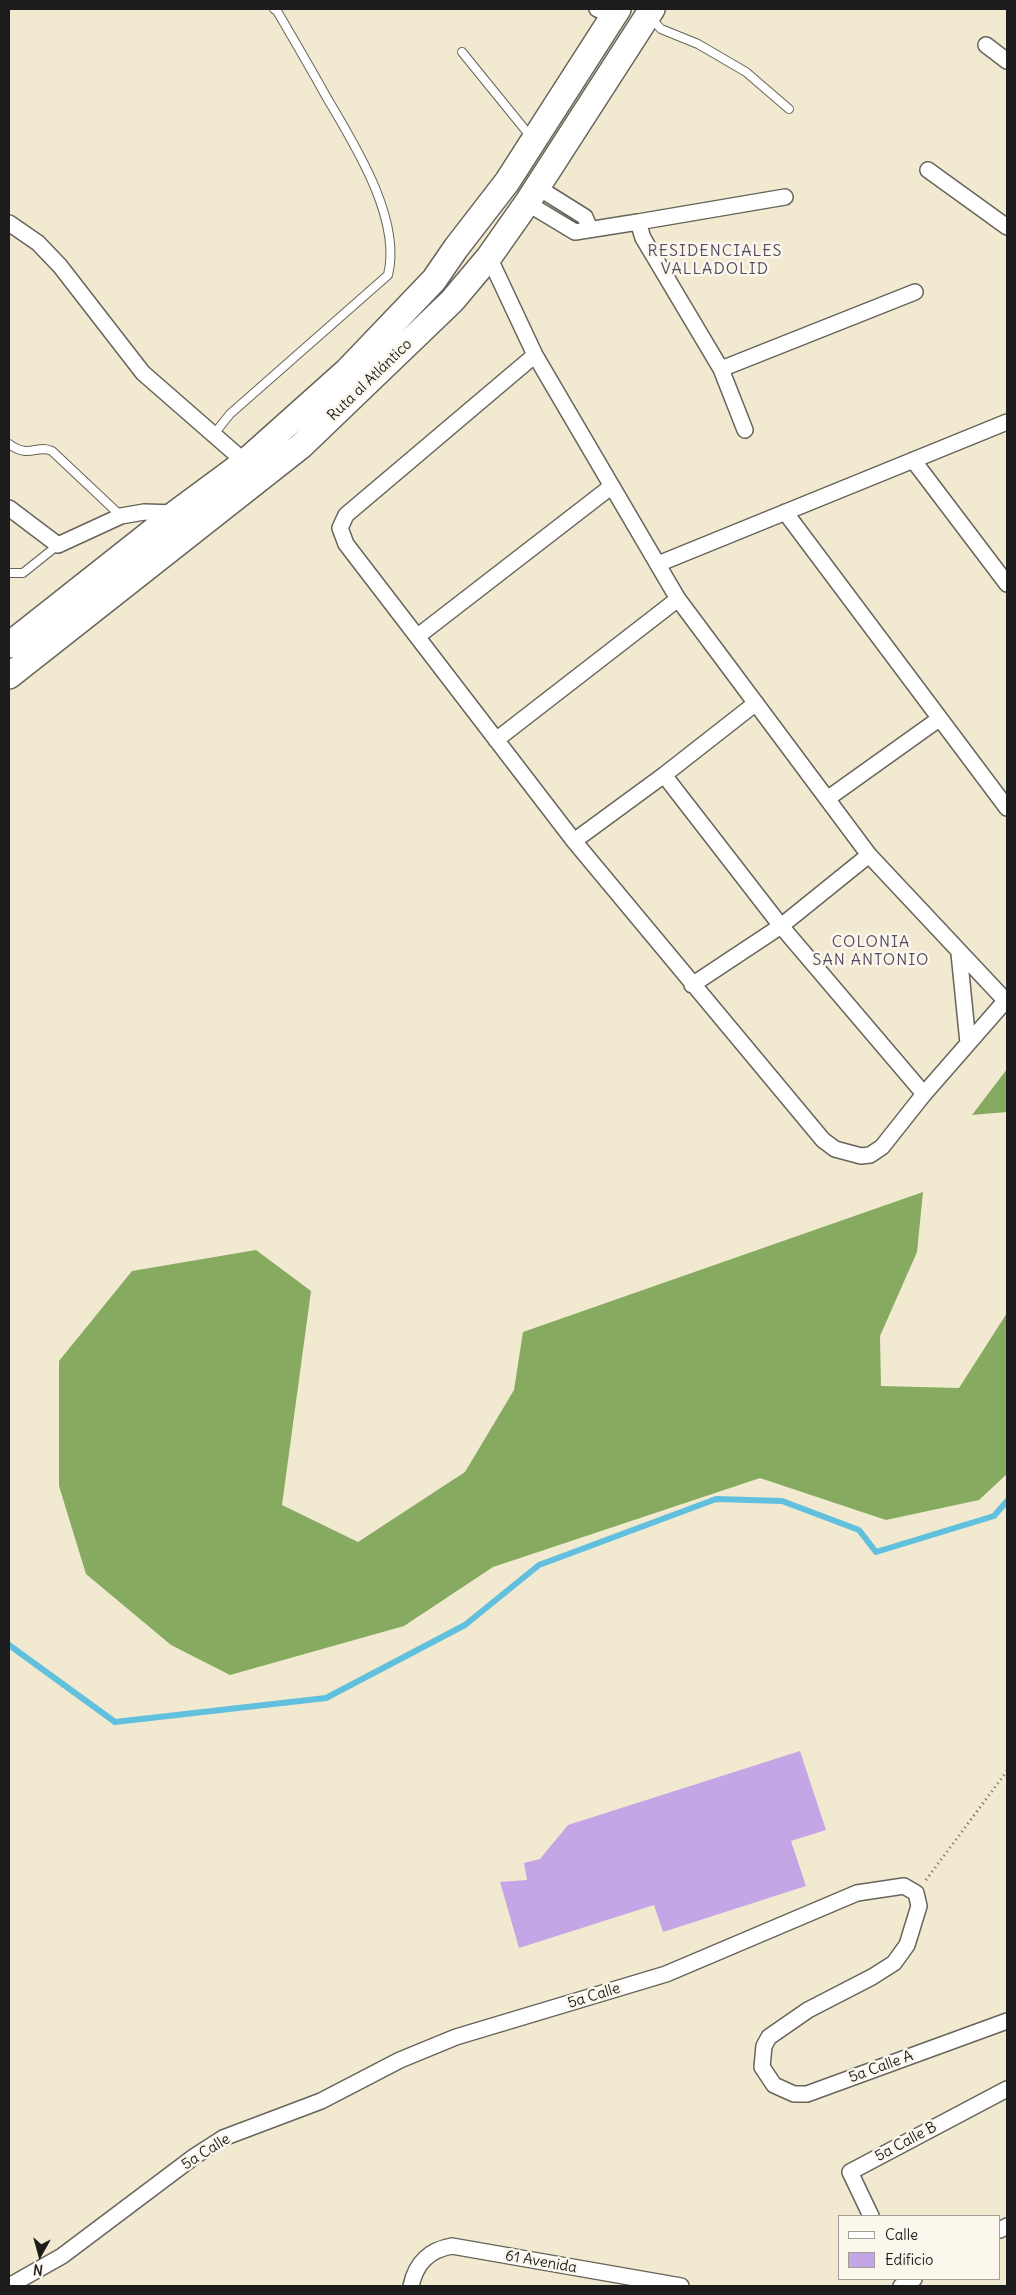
<!DOCTYPE html>
<html>
<head>
<meta charset="utf-8">
<style>
	body { margin:0 }
	#map { position:relative; width:1016px; height:2295px; overflow:hidden; background:#f1e9d0; font-family:Delius,sans-serif }
	canvas { display:block }
	.frame { position:absolute; inset:0; border:10px solid #1c1c1c; pointer-events:none }
	.legend { position:absolute; left:838px; top:2215px; width:162px; height:65px; box-sizing:border-box; background:#fbf7ec; border:1px solid #a29f99; margin:0; padding:6px 9px; list-style:none; font-size:15px; color:#1c1c1c }
	.legend li { display:flex; align-items:center; gap:10px; height:25px }
	.legend b { width:25px; border:1px solid #a29f99 }
	.north { position:absolute; left:15px; top:2230px; width:50px; height:50px; -webkit-text-stroke:4px #fbf7ec; paint-order:stroke; rotate:187deg; font-size:14px; font-weight:700; line-height:20px; text-align:center; color:#1c1c1c }
	.north::after { content:''; display:block; margin:auto; width:18px; height:22px; background:#1c1c1c; clip-path:polygon(50% 0,100% 100%,50% 72%,0 100%) }
</style>
</head>
<body>
<div id="map">
<canvas width="1016" height="2295"></canvas>
<div class="frame"></div>
<ul class="legend">
<li><b style="height:6px;background:#fff"></b>Calle</li>
<li><b style="height:14px;background:#c4a6e7"></b>Edificio</li>
</ul>
<div class="north">N</div>
</div>
<script>
const context = document.querySelector('canvas').getContext('2d');
context.lineJoin = 'round';
function fillPath(path, color) { context.fillStyle = color; context.fill(path, 'evenodd'); }
function strokePath(path, color, width, dash) { context.strokeStyle = color; context.lineWidth = width; context.lineCap = dash ? 'butt' : 'round'; context.setLineDash(dash || []); context.stroke(path); }
function label(font, color, halo, rows, align = 'center') {
  context.font = font + ' Delius,sans-serif'; context.lineWidth = 5; context.setLineDash([]); context.textBaseline = 'middle'; context.strokeStyle = halo; context.fillStyle = color; for (const [text, x, y, turn = 0] of rows) {
    context.save(); context.translate(x, y); context.rotate((+turn || 0) * Math.PI / 180); context.textAlign = isNaN(turn) ? turn : align; if (halo) context.strokeText(text, 0, 0); context.fillText(text, 0, 0); context.restore();
  }
}
fillPath(new Path2D(`
	M1007,1069V1112L972,1115Z
	M923,1192L917,1252L880,1336L881,1386L959,1388L1007,1313V1474L979,1500L886,1520L760,1478L493,1567L404,1626L230,1675L171,1645L86,1574L59,1486V1361L132,1271L256,1250L311,1291L282,1505L358,1542L465,1472L514,1390L523,1332Z`), '#86ab60');
strokePath(new Path2D(`
	M9,1645L115,1722L326,1698L465,1625L539,1565L716,1499L782,1501L859,1530L876,1552L994,1516L1007,1501`), '#60c0de', 6);
fillPath(new Path2D(`
	M800,1751L826,1830L791,1841L806,1886L663,1932L654,1905L519,1948L500,1882L527,1880L524,1863L540,1859L568,1825Z`), '#c4a6e7');
const service = new Path2D(`
	M651,18L661,29L698,44L746,72L789,109
	M462,52L531,137
	M214,434L230,414L388,275C402,219 354,144 327,98C311,69 294,40 277,11L274,9
	M9,444C29,459 37,444 52,451L121,516
	M9,573H23L58,545`);
const minor = new Path2D(`
	M597,9L613,16
	M986,45L1007,61
	M928,170L1007,227
	M537,187L585,217L590,229
	M527,203L575,232L638,222L643,238L721,369L745,430
	M638,222L785,197
	M9,223L38,243L60,266L143,373L245,462
	M489,257L535,355L678,599L869,855L1005,1000
	M535,355L346,515L340,528L346,544L574,841L823,1140L835,1149L861,1156L870,1155L882,1147L924,1094L1007,999
	M721,369L915,292
	M913,460L1007,584
	M9,508L58,545L121,516L144,512L176,513
	M785,512L1007,808
	M658,564L1007,422
	M418,636L612,486
	M496,740L678,599
	M664,775L781,926L924,1094
	M827,799L939,719
	M574,841L664,775L756,703
	M959,953L968,1043
	M692,985L781,926L869,855
	M871,2216L850,2172L1007,2089
	M1000,2230L1007,2226
	M9,2286L62,2256L195,2156L223,2138L321,2101L400,2060L456,2037L666,1974L857,1893L904,1886L916,1893L919,1906L907,1945L894,1963L872,1977L808,2010L769,2037L764,2046L762,2067L774,2085L794,2094H807L1007,2021
	M411,2286C416,2263 429,2250 452,2246L681,2286
	M901,2286L914,2279`);
const trunk = new Path2D(`
	M9,645L176,513L245,462L348,370L434,280L456,248L507,182L618,9
	M9,676L301,446L452,301L489,257L527,203L652,9`);
strokePath(service, '#67645b', 10);
strokePath(minor, '#67645b', 18);
strokePath(trunk, '#67645b', 28);
strokePath(new Path2D(`
	M926,1880L1007,1771`), '#67645b', 3, [1, 4]);
strokePath(service, '#fff', 8);
strokePath(minor, '#fff', 15);
strokePath(trunk, '#fff', 25);
label('15px', '#1c1c1c', '#fbf7ec', [
	["Ruta al Atlántico",370,380,-44],
	["5a Calle",594,1996,-17],
	["5a Calle A",881,2067,-20],
	["5a Calle B",906,2142,-28],
	["5a Calle",206,2152,-32],
	["61 Avenida",541,2262,10]
]);
context.letterSpacing = '1px';
label('16px', '#574c63', '#fbf7ec', [
	["RESIDENCIALES",715,251],
	["VALLADOLID",715,269],
	["COLONIA",871,942],
	["SAN ANTONIO",871,960]
]);
context.letterSpacing = '0px';
</script>
</body>
</html>
